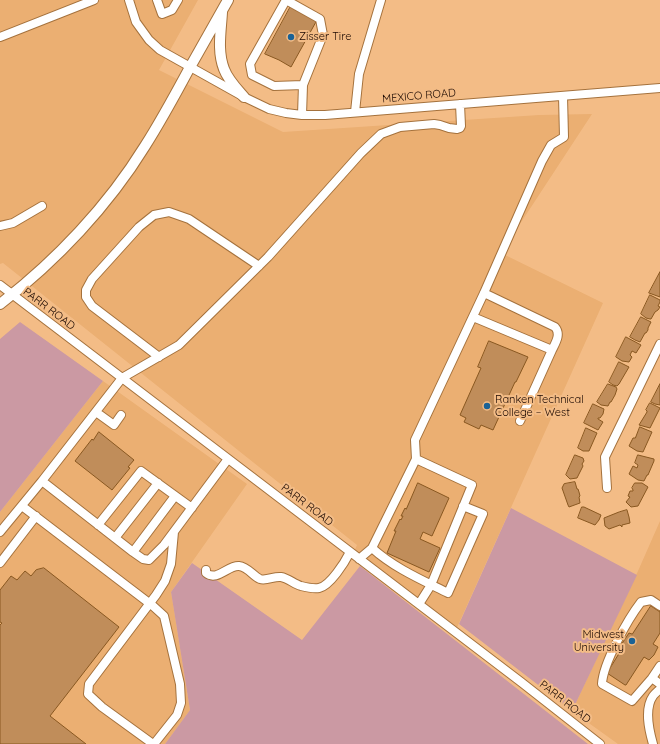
<!DOCTYPE html>
<html>
<head>
<meta charset="utf-8">
<style>
	body { margin:0 }
	canvas { display:block; background:#f3bc86 }
</style>
</head>
<body>
<canvas width="660" height="744"></canvas>
<script>
const context = document.querySelector('canvas').getContext('2d');
context.lineJoin = 'round';
function fillPath(path, color) { context.fillStyle = color; context.fill(path, 'evenodd'); }
function strokePath(path, color, width, dash) { context.strokeStyle = color; context.lineWidth = width; context.lineCap = dash ? 'butt' : 'round'; context.setLineDash(dash || []); context.stroke(path); }
function label(font, color, halo, rows, align = 'center') {
  context.font = font + ' Quicksand,sans-serif'; context.lineWidth = 4; context.setLineDash([]); context.textBaseline = 'middle'; context.strokeStyle = halo; context.fillStyle = color; for (const [text, x, y, turn = 0] of rows) {
    context.save(); context.translate(x, y); context.rotate((+turn || 0) * Math.PI / 180); context.textAlign = isNaN(turn) ? turn : align; if (halo) context.strokeText(text, 0, 0); context.fillText(text, 0, 0); context.restore();
  }
}
fillPath(new Path2D(`
	M0,0H198L159,70L283,132L539,115L592,114L501,253L603,303L455,632L353,554L357,545L3,263L0,264Z
	M103,381L247,484L171,592L190,710L165,744H0V512Z
	M660,521V744H618L572,711L638,571Z`), '#ebaf72');
fillPath(new Path2D(`
	M20,322L103,381L0,512V339Z
	M511,508L637,575L572,711L459,624Z
	M192,563L302,640L360,566L588,744H165L190,710L171,592Z`), '#cb99a3');
const building = new Path2D(`
	M291,6L317,20L291,67L279,60L265,54Z
	M660,272V297L649,293Z
	M650,295L660,300V302L658,306L660,307L658,310L655,312L651,319H650L646,318L641,314Z
	M641,317L651,322L648,328V330L646,333H645L640,342L635,340L630,337Z
	M626,337L641,345L636,353L632,351L630,355L632,357L629,362L622,361L616,357Z
	M489,341L528,357L516,382H515L493,430L481,425L479,429L464,422L466,418L460,415L481,368L478,367Z
	M619,362L629,367L619,384L617,386L613,385L609,382Z
	M608,384L616,387L617,389L615,395L611,402H610L608,406L601,405L597,402Z
	M660,384V405L655,404L651,402Z
	M650,403L660,408L650,428L639,425L647,412V411L646,410Z
	M593,404L604,409L603,414L600,418H598V419L603,422L598,430L584,423Z
	M640,427L652,432L643,452L637,451L629,446L633,438H635Z
	M586,428L597,433L589,451H583L578,448Z
	M99,432L134,460L128,467L130,468L112,490L75,461L92,439L93,440Z
	M575,455L583,458L584,461L582,464L583,466L577,478L570,479L566,475Z
	M638,455L654,459V461L648,475H647L644,481L638,480L629,474L633,466L637,468L638,465L635,463Z
	M575,482L577,489H578L579,492L580,496L579,497L580,503L569,507L568,505L562,488L564,484Z
	M418,483L449,498L432,536L423,532L420,539L440,548L429,572L387,553L396,531H394L400,519L401,520L403,516H401L405,508L406,509Z
	M635,483H642L648,487L638,506L631,507L626,502L630,497L628,496L630,491H633V490L632,488Z
	M582,507H584L601,515L599,520L595,525L578,518Z
	M627,510L629,517L630,523L622,525V527L620,525L609,529L605,526L604,518L619,512Z
	M44,568L119,627L50,716L86,744H0V625L2,623L0,622V590L11,576L17,580L25,571L31,576L36,570Z
	M651,606L660,612V633L653,644L658,647L654,655L649,660L644,657L626,685H625L607,673L623,647L621,645L629,633L632,634Z`);
fillPath(building, '#c08d5a');
strokePath(building, '#895821', 1);
const minor = new Path2D(`
	M129,0L136,22L149,40L160,50L244,97L269,109L286,113L302,115H325L660,88
	M157,0L162,14L172,10L178,0
	M0,37L94,0
	M355,112L359,74L381,0
	M302,115L303,85L323,35L320,19L286,0L250,64L252,75L274,86L303,85
	M0,226L13,223L42,206
	M0,285L521,682L600,744
	M473,317L552,350C556,342 561,334 555,327L484,293
	M159,357L92,306L86,297V290L92,279L139,227L154,215L169,212L189,219L259,266
	M96,412L114,425L121,415
	M520,421L552,350
	M228,459L164,545L149,560L143,559L133,552L42,481L122,378L179,345L268,257L361,153L381,134L400,127L434,124L440,125L449,128L457,129L460,128L461,126L460,104
	M416,459L415,440L484,293L542,161L551,145L564,137L563,96
	M607,488L605,457L660,344
	M22,506L153,606L164,616L180,684L181,703L177,715L154,744
	M98,525L141,471L192,508
	M0,532L42,481
	M115,538L158,483
	M372,548C394,568 422,580 448,593L483,514L463,506
	M133,552L175,496
	M359,559L372,548L416,459L472,485L431,585L419,604
	M0,563L36,516
	M206,570V573C217,582 228,565 239,566C248,567 253,576 260,579C267,581 274,576 281,577C288,578 294,584 301,586C305,587 314,589 319,588C330,586 345,562 350,552
	M660,666L652,678L660,684
	M652,678L632,701L602,684C603,663 628,619 641,602L651,600L660,606
	M153,744L102,707L88,694L89,684L156,595L165,581L171,564L174,532
	M653,744C649,730 644,709 653,696C655,693 658,691 660,689`);
const major = new Path2D(`
	M222,12C221,31 217,51 224,69C228,80 237,89 244,97
	M0,304C56,261 108,206 145,146C161,121 175,95 189,69C202,46 215,23 228,0`);
strokePath(minor, '#a5723d', 10);
strokePath(major, '#a5723d', 12);
strokePath(minor, '#fff', 8);
strokePath(major, '#fff', 10);
for (const [x, y, r, color] of [
	[291,37,4,"#1a6296"],
	[487,406,4,"#1a6296"],
	[632,641,4,"#1a6296"]
]) { const dot = new Path2D(); dot.arc(x, y, r, 0, 2 * Math.PI); context.fillStyle = color; context.fill(dot); strokePath(dot, '#f3bc86', 1.5); }
label('11px', '#1b0800', '#f3bc86', [
	["Zisser Tire",299,37],
	["Ranken Technical",495,400],
	["College – West",495,413],
	["Midwest",624,635,"right"],
	["University",624,648,"right"]
], 'left');
label('11px', '#1b0800', '#f3bc86', [
	["MEXICO ROAD",419,96,-5],
	["PARR ROAD",49,309,37],
	["PARR ROAD",307,505,37],
	["PARR ROAD",565,702,38]
]);
</script>
</body>
</html>
